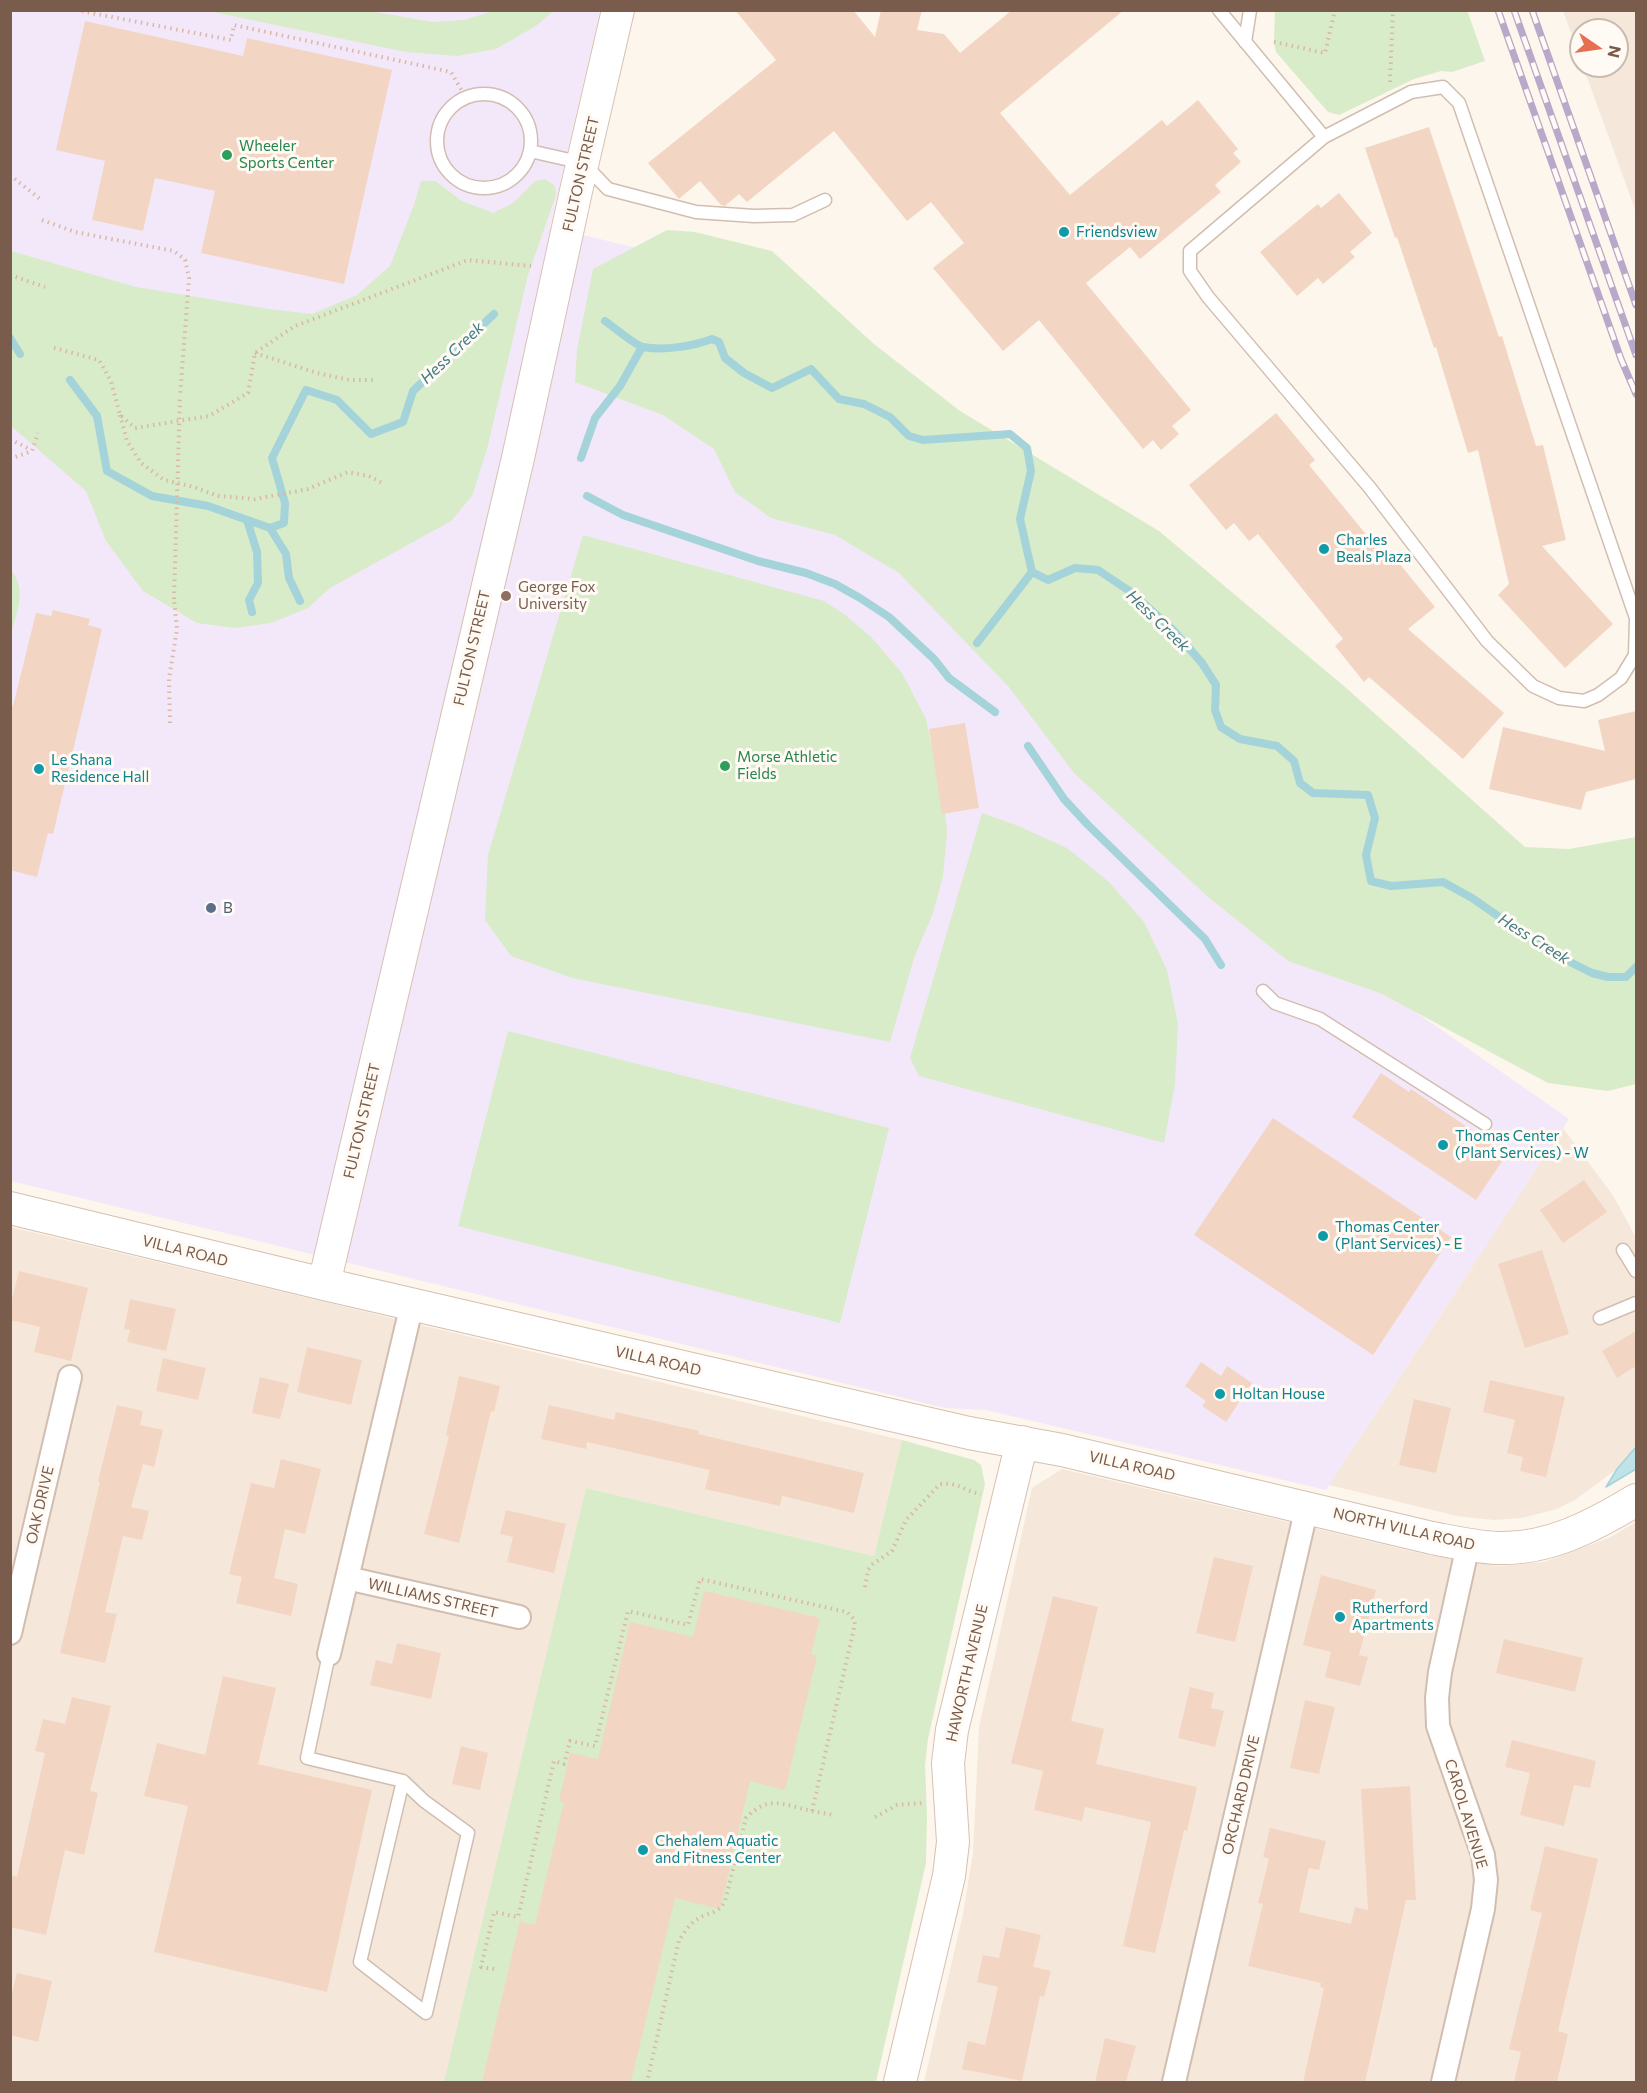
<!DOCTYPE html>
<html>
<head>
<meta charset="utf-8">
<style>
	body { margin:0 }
	#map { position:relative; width:1647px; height:2093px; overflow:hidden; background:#fdf6ec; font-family:Commissioner,sans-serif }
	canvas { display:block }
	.frame { position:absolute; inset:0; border:12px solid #7a5c4d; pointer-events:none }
	.north { position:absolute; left:1569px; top:18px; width:60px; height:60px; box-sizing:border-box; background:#fffaf3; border:2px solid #cabbb1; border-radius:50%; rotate:103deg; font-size:16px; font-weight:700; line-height:24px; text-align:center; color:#7a5c4d }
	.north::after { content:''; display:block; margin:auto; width:21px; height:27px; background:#e76f51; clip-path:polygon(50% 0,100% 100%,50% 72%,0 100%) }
</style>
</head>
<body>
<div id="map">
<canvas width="1647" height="2093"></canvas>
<div class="frame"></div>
<div class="north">N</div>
</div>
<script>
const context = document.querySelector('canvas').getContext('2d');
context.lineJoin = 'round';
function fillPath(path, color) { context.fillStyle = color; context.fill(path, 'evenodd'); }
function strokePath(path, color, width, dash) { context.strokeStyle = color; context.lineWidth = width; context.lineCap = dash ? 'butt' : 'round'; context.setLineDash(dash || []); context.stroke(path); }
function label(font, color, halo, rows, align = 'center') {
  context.font = font + ' Commissioner,sans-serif'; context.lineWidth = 6; context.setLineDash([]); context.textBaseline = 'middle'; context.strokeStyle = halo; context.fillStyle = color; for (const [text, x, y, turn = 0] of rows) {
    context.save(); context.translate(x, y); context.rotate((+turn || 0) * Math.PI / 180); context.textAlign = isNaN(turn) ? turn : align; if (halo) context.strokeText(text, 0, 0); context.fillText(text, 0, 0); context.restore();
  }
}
fillPath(new Path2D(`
	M1563,11H1636V212L1583,66H1617V30H1581V60Z
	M1563,1128L1614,1197L1636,1238V1447L1617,1469L1575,1500L1557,1509L1522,1518L1494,1520L1457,1516L1329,1485Z
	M11,1227L902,1440L874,1556L586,1488L454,2082H11Z
	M1062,1469L1428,1555L1498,1566L1544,1562L1609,1538L1636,1522V2082H924L963,1914L973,1853L979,1727L1032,1488Z`), '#f5e8da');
fillPath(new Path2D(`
	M11,10L600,11L550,227L711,266L1294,927L1569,1119L1326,1490L986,1410L945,1408L11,1181Z`), '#f3e8fa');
fillPath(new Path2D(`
	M1467,10L1485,61L1452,72L1441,71L1414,79L1339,115L1328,112L1276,52L1274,42L1275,11Z
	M208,11H369L433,22L464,20L493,11H553L536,26L496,49L457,56L406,52Z
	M545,179L555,186L556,195L528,275L487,449L472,496L451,521L330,588L308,608L271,623L235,628L197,623L143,591L106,541L86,491L11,426V251L136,287L269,309L312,314L357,295L390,266L414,205L421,181H435L462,201L493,213L513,203L535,181Z
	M667,230L695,232L772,251L874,344L960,411L1159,531L1345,687L1525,847L1569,849L1636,837V1084L1608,1091L1548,1083L1380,993L1288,961L1207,896L1074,773L1008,686L899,573L835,535L771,518L735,492L714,449L663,415L575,382L577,350L593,269Z
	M583,535L824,601L844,614L871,637L902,673L926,719L945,813L947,832L943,876L933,913L914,958L890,1042L572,978L511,956L485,920L488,855Z
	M11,570C27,588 17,613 11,633Z
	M982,813L1016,825L1067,848L1109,882L1144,922L1167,970L1178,1024L1175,1084L1164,1143L919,1076L910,1058Z
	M508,1031L889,1128L840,1323L458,1226Z
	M902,1440L974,1460L981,1465L985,1484L928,1739L925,1765L927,1817L926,1863L876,2082H444L586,1488L874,1556Z`), '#d8ecc9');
const water = new Path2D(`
	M1636,1447V1469L1606,1487L1617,1469Z`);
fillPath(water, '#bfe3e8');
strokePath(water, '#a5d3da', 1.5);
strokePath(new Path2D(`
	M605,321C614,327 633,344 643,347C663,351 694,346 712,339L719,342L725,358L744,373L772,388L811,369L839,399L864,404L890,417L909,436L923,440L1010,434L1027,448L1031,471L1020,519L1032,572L1048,580L1075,568L1098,570L1131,592L1173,630L1202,663L1216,685L1215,710L1221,727L1240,739L1277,746L1294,761L1300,783L1313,793L1368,795L1375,818L1366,855L1371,881L1391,886L1443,882L1472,898L1550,952L1592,973L1608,977H1626L1636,967
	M10,338L20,354
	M70,380L97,416L107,471L152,496L208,506L270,528L284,523L285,503L272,458L306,390L337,400L371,434L403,422L413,391L494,314
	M581,458L595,418L620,386L642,347
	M587,496L623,515L758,561L806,573L835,584L860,598L889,617L934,659L949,678L995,712
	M247,520L257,552L258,583L249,600L252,612
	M270,528L286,554L289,578L300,601
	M977,643L1032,572
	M1028,746L1064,799L1088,825L1205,939L1221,965`), '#a5d3da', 8);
fillPath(new Path2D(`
	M735,10H853L875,37L881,10H922L917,30L944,34L960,53L1012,10H1124L1000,113L1070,195L1162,120L1167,126L1198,100L1238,149L1233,153L1241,162L1215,185L1221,192L1140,259L1130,247L1086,283L1191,410L1172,426L1179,434L1161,450L1153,440L1143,449L1039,320L1003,351L933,268L964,243L931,202L907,221L834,131L747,202L739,194L725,206L721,205L700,181L679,199L648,163L776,60Z
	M85,21L243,56L247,38L392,70L344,284L201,253L215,191L155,178L143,231L92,220L105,161L56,150Z
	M1429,127L1499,337L1502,336L1536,446L1543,445L1566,540L1542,546L1613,624L1565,668L1498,595L1509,584L1478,450L1468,453L1436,347L1434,348L1397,237L1395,238L1365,148Z
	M1339,193L1372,233L1350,252L1355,257L1323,284L1318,278L1297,296L1260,252L1318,204L1321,208Z
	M1276,413L1315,460L1309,465L1388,561L1394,557L1435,607L1408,629L1504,713L1463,759L1369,677L1364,682L1335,646L1343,639L1258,534L1249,541L1234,523L1226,530L1189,485Z
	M53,610L90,619L88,625L102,629L53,834L48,833L37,877L10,870V705L13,706L36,613L51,616Z
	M1636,711V779L1586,792L1581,810L1489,789L1503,727L1605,751L1598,720Z
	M965,723L979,808L942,814L929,729Z
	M1381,1073L1409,1092L1411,1089L1507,1154L1476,1200L1352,1117Z
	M1273,1118L1451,1237L1373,1355L1194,1235Z
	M1584,1180L1607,1212L1563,1243L1540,1210Z
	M1542,1250L1569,1334L1525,1348L1498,1264Z
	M19,1271L88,1288L71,1361L34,1352L40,1327L10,1320V1307Z
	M130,1299L176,1309L166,1351L127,1342L130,1330L124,1329Z
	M1636,1331V1366L1617,1378L1602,1351Z
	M307,1347L362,1360L351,1405L297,1392Z
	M163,1358L206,1368L198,1400L156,1391Z
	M1201,1362L1221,1376L1227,1366L1252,1383L1226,1422L1202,1406L1206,1401L1185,1386Z
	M459,1376L500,1386L494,1412L491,1411L459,1543L424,1534L449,1436L446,1435Z
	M260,1377L289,1384L280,1419L252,1413Z
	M1490,1380L1565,1397L1546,1477L1520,1471L1523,1457L1507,1453L1515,1420L1483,1412Z
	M1414,1399L1451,1408L1436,1473L1399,1465Z
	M117,1405L143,1411L140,1425L163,1430L154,1467L143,1464L131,1507L149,1511L142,1540L123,1536L105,1612L117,1614L105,1663L60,1653L100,1482L98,1481Z
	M549,1405L614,1420L616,1412L699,1431L698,1434L864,1473L854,1513L782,1496L780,1506L705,1489L710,1470L587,1442L586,1449L541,1439Z
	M281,1459L321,1469L305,1534L285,1529L274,1578L298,1584L291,1616L236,1603L242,1577L229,1574L251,1483L274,1488Z
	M506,1510L566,1524L554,1573L507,1562L513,1537L500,1534Z
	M1214,1557L1253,1566L1235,1642L1196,1633Z
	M1321,1575L1376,1590L1359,1655L1368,1657L1360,1686L1325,1677L1331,1652L1303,1645Z
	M704,1591L820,1618L811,1654L817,1656L785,1790L750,1781L720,1909L675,1898L631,2082H482L520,1921L535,1925L564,1802L559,1801L570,1753L598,1759L630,1622L693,1637Z
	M1053,1596L1098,1607L1071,1721L1104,1729L1096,1764L1197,1787L1187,1831L1184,1830L1155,1953L1123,1946L1151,1822L1085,1807L1082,1821L1034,1810L1043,1771L1011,1763Z
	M1504,1639L1583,1658L1575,1692L1496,1673Z
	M397,1643L441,1653L431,1699L370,1685L376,1660L392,1664Z
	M223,1676L276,1688L258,1764L372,1790L327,1992L154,1952L188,1806L144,1796L157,1743L205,1755Z
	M1190,1687L1214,1693L1211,1708L1224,1711L1215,1747L1178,1738Z
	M72,1697L111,1706L90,1791L98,1793L84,1855L65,1850L46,1935L10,1927V1875L17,1877L45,1753L35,1751L43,1719L65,1724Z
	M1305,1700L1335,1707L1319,1774L1290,1768Z
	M1512,1740L1596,1761L1590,1788L1574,1785L1564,1826L1520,1815L1530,1773L1505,1767Z
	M461,1746L488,1753L480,1790L452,1784Z
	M1410,1786L1416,1900H1406L1365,2082H1303L1324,1988L1320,1987L1321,1983L1248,1966L1263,1904L1258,1903L1269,1859L1263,1857L1270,1828L1326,1841L1319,1870L1309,1868L1299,1912L1351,1924L1355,1907L1368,1910L1361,1789Z
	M1545,1846L1598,1859L1558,2031L1568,2034L1557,2082H1514L1521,2052L1509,2049L1542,1913L1530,1910Z
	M1006,1927L1041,1935L1033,1967L1051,1971L1044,1997L1040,1996L1022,2081L962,2069L968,2041L985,2045L998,1987L977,1982L983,1955L999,1958Z
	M17,1973L52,1981L38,2042L10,2035V2002Z
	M1105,2038L1136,2046L1126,2082H1095Z`), '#f3d5c3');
const lane = new Path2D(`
	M1219,10L1324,137
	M1245,42L1250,10
	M1443,87L1459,103L1636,618L1635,655L1621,678L1598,695L1584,701L1559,698L1533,686L1487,641L1370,488L1208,297L1190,271V251L1324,137L1411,92Z
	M437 141a47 47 0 1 1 94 0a47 47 0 1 1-94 0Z
	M530,151L583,163L608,189L696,212L754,216L793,215L825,200
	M1263,991L1275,1003L1320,1019L1485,1124
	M1623,1250L1636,1271
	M1600,1318L1636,1303
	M329,1654L307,1758L403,1781L424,1801L468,1833L426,2013L360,1962L403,1781`);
const street = new Path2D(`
	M347,1578L519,1617
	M10,1633L70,1377
	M329,1654L412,1304
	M1174,2082L1307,1507
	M1443,2082L1483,1909L1486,1880L1483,1855L1438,1726L1437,1698L1440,1672L1468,1545`);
const secondary = new Path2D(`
	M10,1208L324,1284L969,1433L1062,1450L1432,1538C1453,1542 1475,1547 1497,1548C1548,1550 1593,1526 1636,1500
	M324,1284L518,458L576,191L618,10
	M900,2082L949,1876L953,1842L948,1763L952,1730L1022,1442`);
strokePath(lane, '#d1beb0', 15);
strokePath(street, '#d1beb0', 26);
strokePath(secondary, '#d6c0b0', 34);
strokePath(new Path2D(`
	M76,10L231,40L234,25L451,72L466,98
	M1274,42L1325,53L1335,10
	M1390,82L1393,10
	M10,175L40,199
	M42,220L75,232L174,251L185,260L189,278L180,397
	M10,275L45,287
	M54,348L99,360L111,381L120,415L135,428L209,416L248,393L255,353L295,326L468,260L531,266
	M255,353L317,373L349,380H376
	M120,415L127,441L141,463L164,480L194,487L218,496L255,499L308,489L348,472L369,476L384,484
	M10,439L31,450
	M10,459L32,451L38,433
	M170,723L169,679L177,629L174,599
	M865,1587L868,1570L873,1564L892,1551L906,1520L940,1484C960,1482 963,1491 981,1494
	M812,1811L833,1815
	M875,1817L897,1805L923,1803
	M494,1969L481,1967L494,1912L518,1917L554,1761L564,1764L570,1741L595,1746L628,1611L688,1625L700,1579L847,1612L854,1619L855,1624L812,1811C783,1805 769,1794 746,1818L725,1901C718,1915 707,1912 696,1920C689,1925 684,1933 679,1940L647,2082`), '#d9b8a5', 4, [1.5, 4.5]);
strokePath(lane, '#fff', 12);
strokePath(street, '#fff', 22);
strokePath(secondary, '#fff', 32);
const rail = new Path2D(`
	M1498,10L1621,359L1636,394
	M1514,10L1636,355
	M1532,10L1636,305`);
strokePath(rail, '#b9a8c9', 7);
strokePath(rail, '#fffaf3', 4.5, [14]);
strokePath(new Path2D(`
	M174,599L180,397`), '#d9b8a5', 4, [1.5, 4.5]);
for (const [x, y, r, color] of [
	[227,155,6,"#2e9e5b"],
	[1064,232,6,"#0f9aa8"],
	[1324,549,6,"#0f9aa8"],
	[506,596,6,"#8d6e63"],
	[725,766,6,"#2e9e5b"],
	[39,769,6,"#0f9aa8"],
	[211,908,6,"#5c6f8a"],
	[1443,1145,6,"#0f9aa8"],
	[1323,1236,6,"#0f9aa8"],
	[1220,1394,6,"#0f9aa8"],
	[1340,1617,6,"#0f9aa8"],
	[643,1850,6,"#0f9aa8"]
]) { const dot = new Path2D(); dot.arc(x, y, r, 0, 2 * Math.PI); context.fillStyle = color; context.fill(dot); strokePath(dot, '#fffaf3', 2); }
label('15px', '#27864d', '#fffaf3', [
	["Wheeler",239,146],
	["Sports Center",239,163],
	["Morse Athletic",737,757],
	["Fields",737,774]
], 'left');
label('15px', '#7a5c4d', '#fffaf3', [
	["FULTON STREET",581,174,-77],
	["FULTON STREET",472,648,-77],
	["FULTON STREET",362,1121,-77],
	["VILLA ROAD",185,1251,14],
	["VILLA ROAD",658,1361,13],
	["VILLA ROAD",1132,1466,13],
	["OAK DRIVE",40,1505,-77],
	["NORTH VILLA ROAD",1404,1529,13],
	["WILLIAMS STREET",433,1598,13],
	["HAWORTH AVENUE",967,1673,-77],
	["ORCHARD DRIVE",1241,1795,-77],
	["CAROL AVENUE",1466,1814,73]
]);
label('15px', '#0d838f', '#fffaf3', [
	["Friendsview",1076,232],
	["Charles",1336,540],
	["Beals Plaza",1336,557],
	["Le Shana",51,760],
	["Residence Hall",51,777],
	["Thomas Center",1455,1136],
	["(Plant Services) - W",1455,1153],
	["Thomas Center",1335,1227],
	["(Plant Services) - E",1335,1244],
	["Holtan House",1232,1394],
	["Rutherford",1352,1608],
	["Apartments",1352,1625],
	["Chehalem Aquatic",655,1841],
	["and Fitness Center",655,1858]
], 'left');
label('15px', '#785e54', '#fffaf3', [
	["George Fox",518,587],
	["University",518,604]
], 'left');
label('15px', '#4e5e75', '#fffaf3', [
	["B",223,908]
], 'left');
label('italic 16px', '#437c86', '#fffaf3', [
	["Hess Creek",452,353,-44],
	["Hess Creek",1158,621,44],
	["Hess Creek",1534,939,32]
]);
</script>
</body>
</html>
